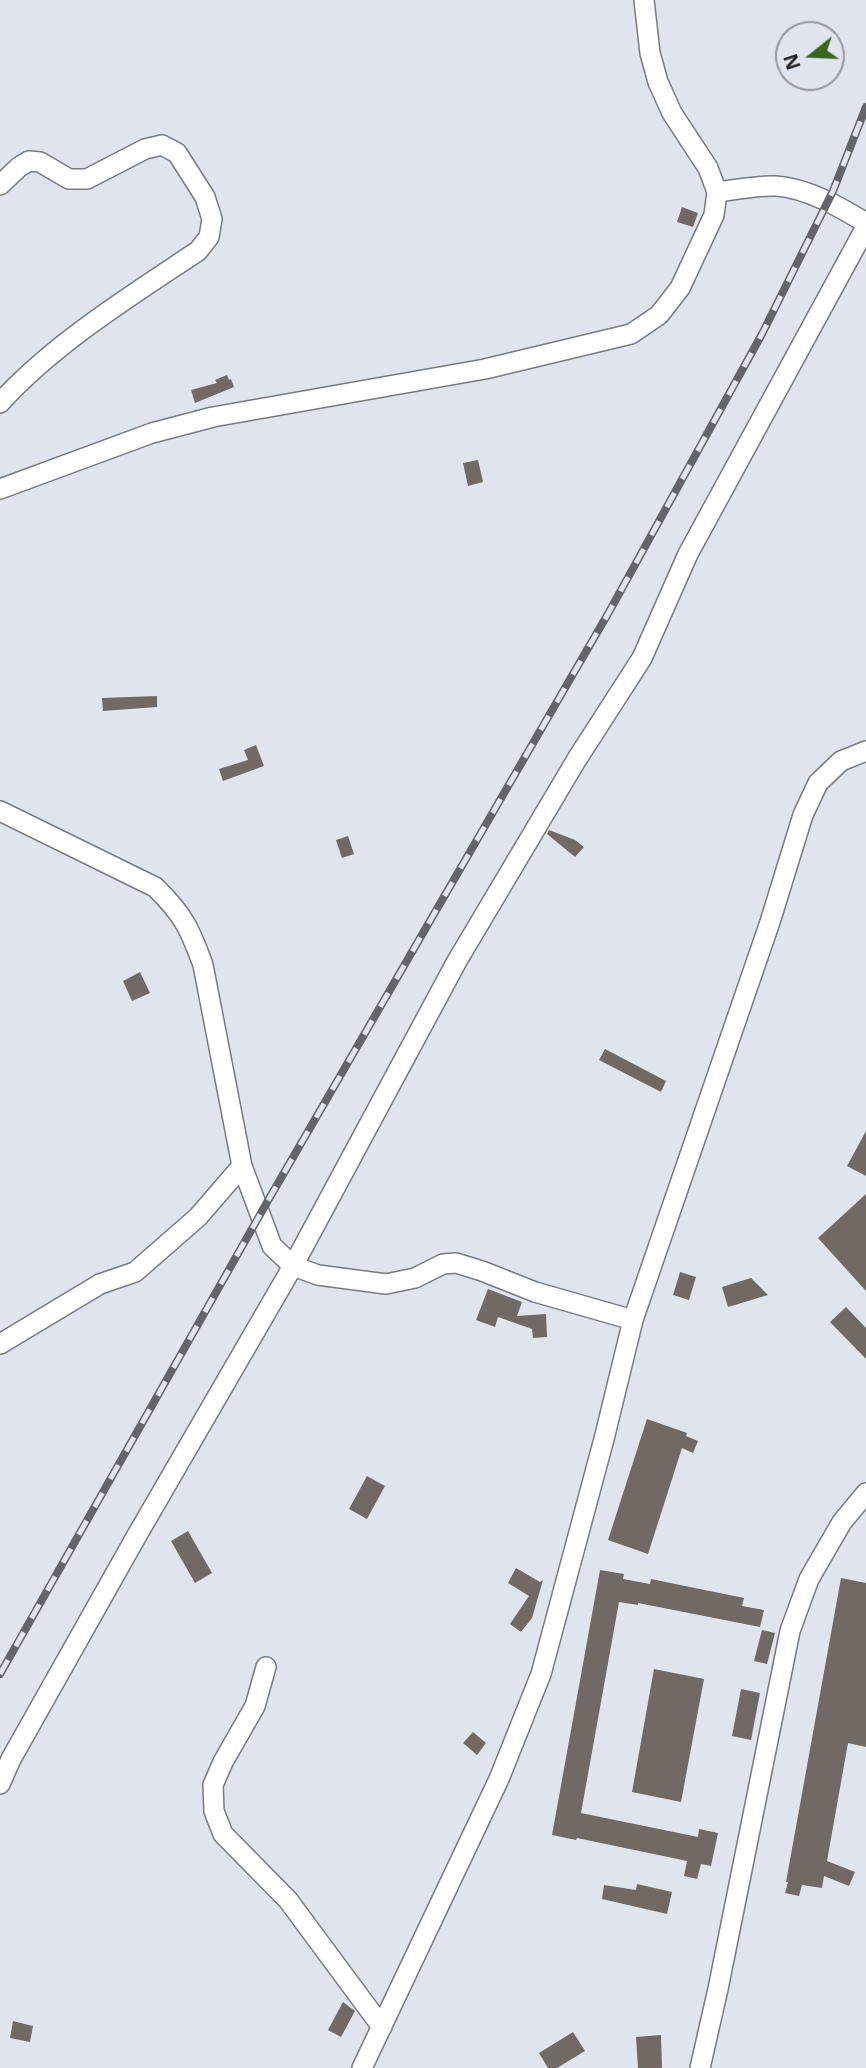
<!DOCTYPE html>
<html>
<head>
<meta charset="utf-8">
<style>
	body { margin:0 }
	#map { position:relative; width:866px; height:2068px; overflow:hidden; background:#e0e5ed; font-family:"Noto Sans",sans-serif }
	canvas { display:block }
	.north { position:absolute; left:775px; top:21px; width:70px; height:70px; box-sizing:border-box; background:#e0e5ed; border:2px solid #94979d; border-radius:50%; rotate:252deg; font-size:19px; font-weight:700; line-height:28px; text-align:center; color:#222326 }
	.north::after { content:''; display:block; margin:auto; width:24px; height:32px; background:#3b6420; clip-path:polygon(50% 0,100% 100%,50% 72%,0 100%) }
</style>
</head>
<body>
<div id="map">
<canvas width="866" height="2068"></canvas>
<div class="north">N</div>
</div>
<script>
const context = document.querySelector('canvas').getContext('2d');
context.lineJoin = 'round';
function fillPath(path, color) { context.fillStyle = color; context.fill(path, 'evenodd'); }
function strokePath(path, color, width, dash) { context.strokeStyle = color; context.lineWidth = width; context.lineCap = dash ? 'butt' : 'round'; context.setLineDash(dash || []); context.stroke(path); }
fillPath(new Path2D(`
	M682,207L698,213L693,227L677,222Z
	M227,375L229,380L231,379L234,387L195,403L191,390L217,383L215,380Z
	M478,460L483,482L468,486L463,463Z
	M157,696V707L103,711L102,698Z
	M256,745L264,766L223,781L219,769L248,760L244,750Z
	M549,830L575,840L584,847L575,857L547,834Z
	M348,836L354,854L342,858L336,840Z
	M140,972L150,993L132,1001L123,981Z
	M605,1049L666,1081L661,1092L599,1060Z
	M866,1131V1176L847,1166Z
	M866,1194V1291L818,1238Z
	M680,1272L696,1277L689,1300L673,1295Z
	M751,1278L768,1295L728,1307L722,1287Z
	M488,1289L522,1302L517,1316L546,1314L547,1337L533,1338L532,1329L498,1317L495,1327L476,1320Z
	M846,1307L866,1328V1359L830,1322Z
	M647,1419L687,1433L686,1436L698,1441L693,1453L682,1448L648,1554L608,1540Z
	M367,1476L385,1486L367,1519L349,1509Z
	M188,1531L212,1573L195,1583L171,1541Z
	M516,1568L540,1582L543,1580L532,1618L521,1632L510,1624L529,1596L508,1583Z
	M600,1570L624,1574L623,1579L650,1584L651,1579L744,1598L742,1606L764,1610L760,1627L638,1603V1605L619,1602L581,1813L698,1837L699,1829L718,1833L711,1866L701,1864L697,1879L684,1876L687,1861L577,1838L576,1840L552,1835Z
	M841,1578L866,1583V1747L848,1743L827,1861L855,1872L849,1886L824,1876L822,1888L802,1885L799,1896L785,1893L788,1882H786Z
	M762,1630L775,1633L767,1664L754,1661Z
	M654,1669L704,1679L681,1802L632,1792Z
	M741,1689L760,1693L751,1740L732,1736Z
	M473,1732L486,1743L477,1755L463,1743Z
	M637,1884L672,1892L667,1914L602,1899L604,1885L636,1890Z
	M343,2002L355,2011L341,2037L328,2030Z
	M13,2021L33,2026L30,2042L10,2038Z
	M573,2032L585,2051L557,2068H548L539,2053Z
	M661,2035L662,2068H638L636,2037Z`), '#716a64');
const minor = new Path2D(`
	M0,185L19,167L29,161L40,162L69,179H87L145,149L162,145L177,153L205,197L212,219L209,237L198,251C132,295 53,344 0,403
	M717,192C736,190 757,185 776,186C807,188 840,207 866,223
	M0,489L152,433L213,417L485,369L631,334L659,315L680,288L714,215L717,192L708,168L672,113L658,82L650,53L644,0
	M0,811L155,887C183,914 190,929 203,965L242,1166L272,1246L293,1266L318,1275L386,1284L415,1278L443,1264L456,1263L482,1271L535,1292L633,1320
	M0,1344L100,1284L135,1272L198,1217L242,1166
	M266,1667L255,1706L223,1762L213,1785L214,1811L223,1834L288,1900L382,2027
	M0,1784L11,1759L136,1537L293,1266L457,961L577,759L642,658L688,554L866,227
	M362,2068L499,1779L541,1674L604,1439L633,1320L770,922L803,815L818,783L841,761L866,751
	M700,2068L718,1989L790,1631L809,1579L842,1522L866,1493`);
strokePath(minor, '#767b82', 22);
strokePath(minor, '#fff', 19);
const rail = new Path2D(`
	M0,1674L270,1197L609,612L762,334L833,191L866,107`);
strokePath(rail, '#63656a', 8);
strokePath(rail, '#e0e5ed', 5, [16]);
</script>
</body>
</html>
